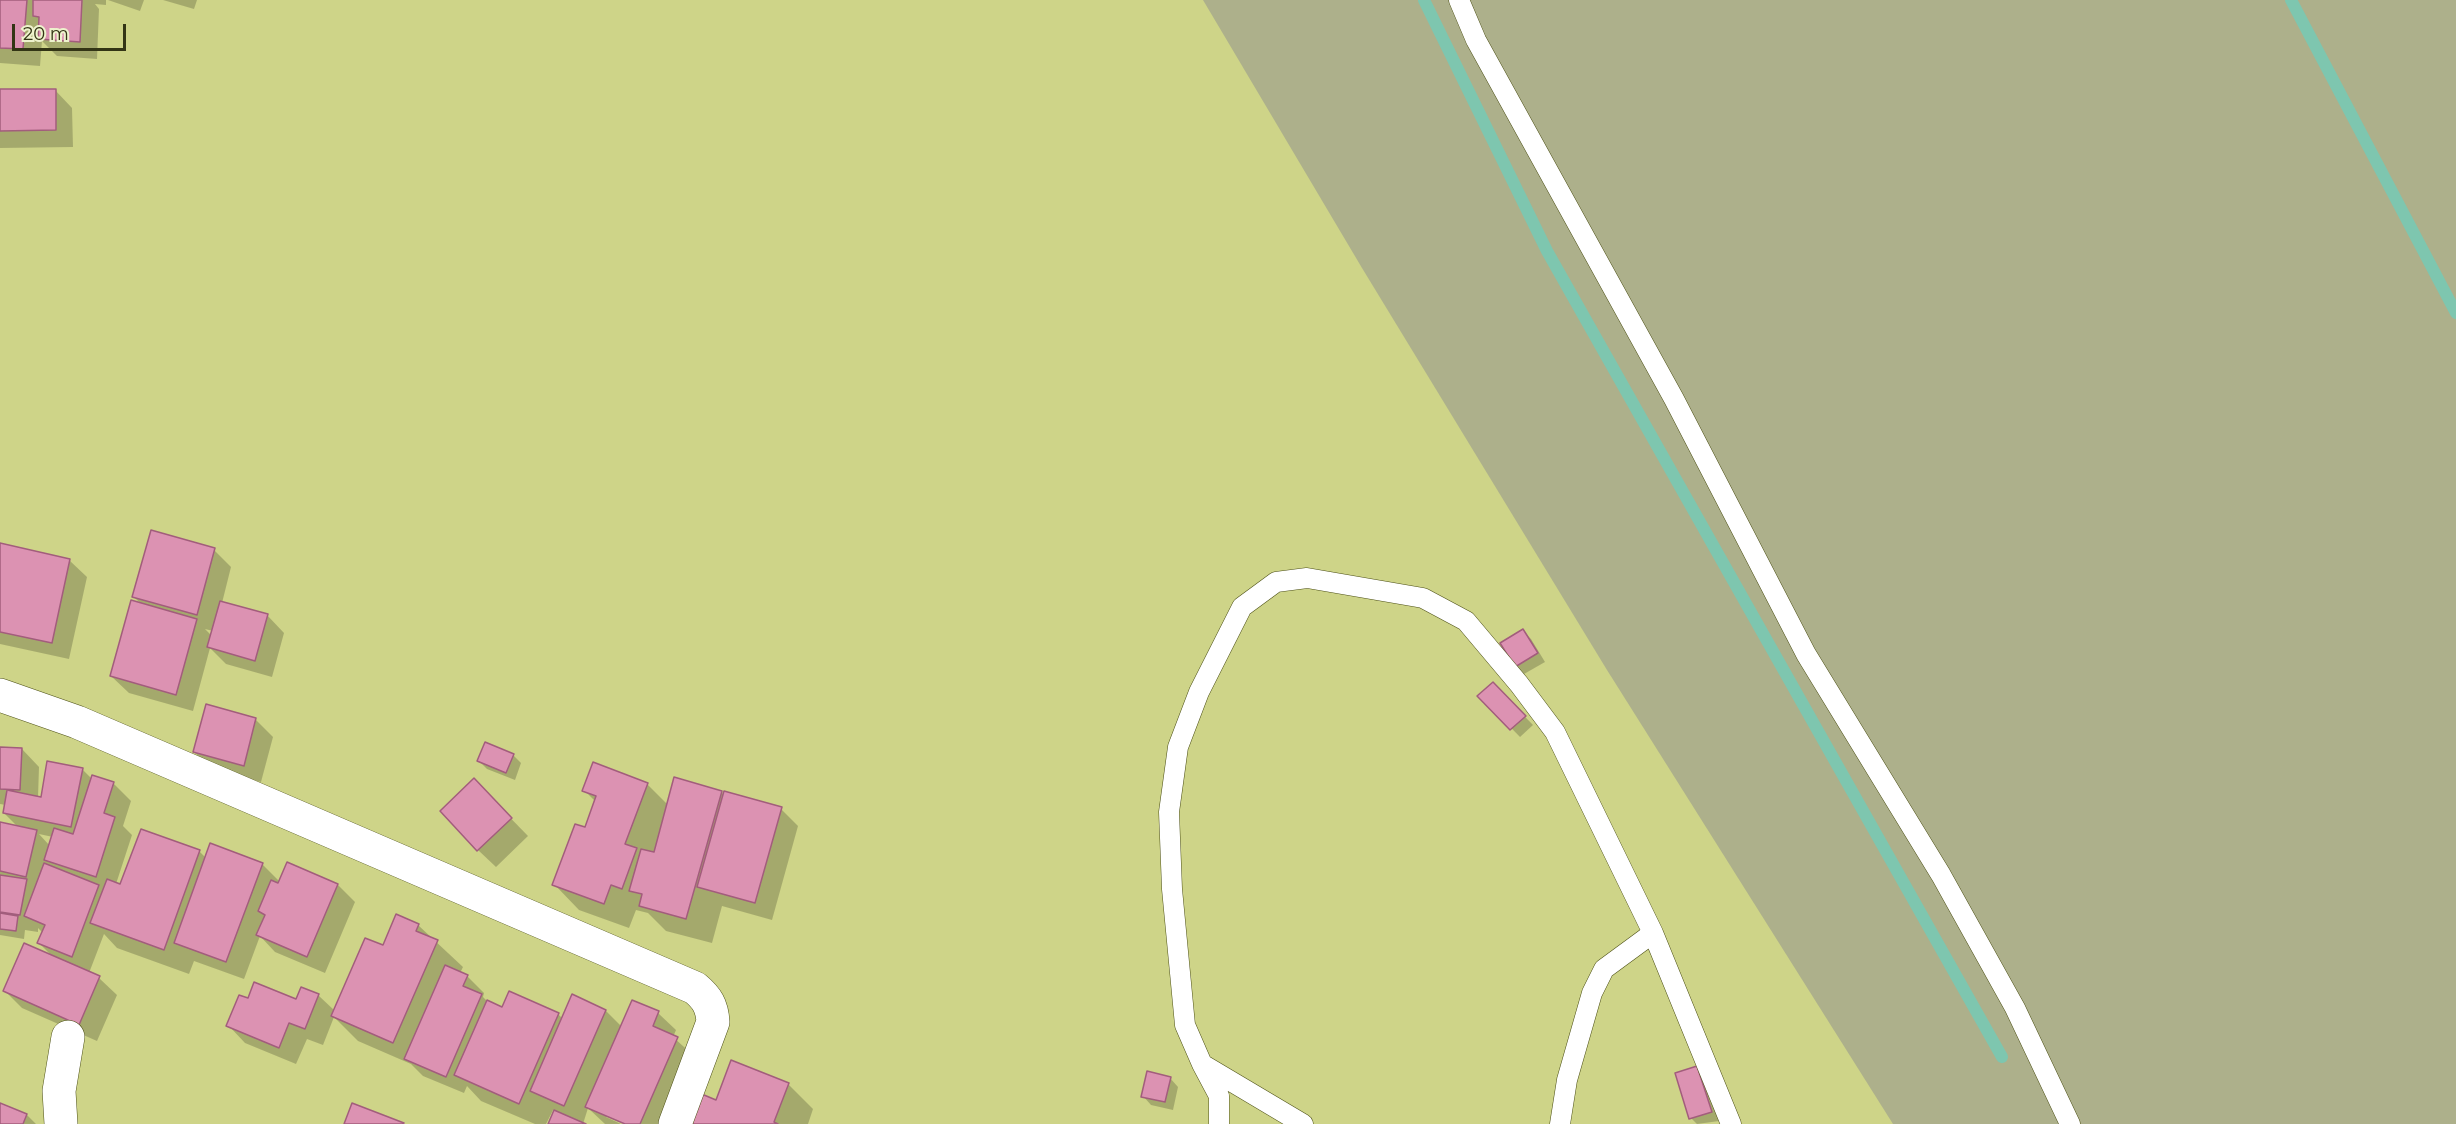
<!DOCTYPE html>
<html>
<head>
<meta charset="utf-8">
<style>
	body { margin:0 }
	#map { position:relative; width:2456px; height:1124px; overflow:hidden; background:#ced488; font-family:Montserrat,sans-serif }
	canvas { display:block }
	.scale { position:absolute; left:12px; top:24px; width:114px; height:27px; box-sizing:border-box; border:3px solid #333515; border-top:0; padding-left:8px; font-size:18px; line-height:21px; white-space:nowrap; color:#333515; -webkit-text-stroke:4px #eef2cd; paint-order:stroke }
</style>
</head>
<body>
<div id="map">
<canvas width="2456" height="1124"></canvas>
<div class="scale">20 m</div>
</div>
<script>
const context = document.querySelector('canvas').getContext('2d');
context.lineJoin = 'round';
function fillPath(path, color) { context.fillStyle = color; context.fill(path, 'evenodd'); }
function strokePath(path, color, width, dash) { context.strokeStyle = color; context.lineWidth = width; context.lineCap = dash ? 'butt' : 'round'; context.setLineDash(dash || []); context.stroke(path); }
fillPath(new Path2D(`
	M1203,0H2456V1124H1893L1607,670L1362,268Z`), '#adb08b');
fillPath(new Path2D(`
	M0,0H106V5L95,4L99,9L97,59L57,56L42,41L40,66L0,63Z
	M108,0H144L140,11Z
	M163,0H197L194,9Z
	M55,90L72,108L73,147L0,148V91Z
	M214,550L231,567L222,603L267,615L284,633L272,677L226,664L210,648L193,711L129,693L111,676L142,605L134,597ZM205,629L213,631L212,636Z
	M0,551L69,560L87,577L69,659L0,644Z
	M1523,631L1531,639L1545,662L1524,674L1516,666Z
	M1493,684L1533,725L1520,737L1480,696Z
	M207,706L256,720L273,737L261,782L212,769L194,752Z
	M0,748L22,749L39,767L38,798L42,799L82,769L92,779L113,783L131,801L123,826L132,835L116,884L121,885L142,831L200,852L206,858L262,864L280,882L288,864L338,885L355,902L325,973L275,952L260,936L244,979L194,961L189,974L117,948L104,934L89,973L99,978L117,995L97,1041L22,1008L5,991L53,957L39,943L43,933L38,928V932L25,930L24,939L0,935V824L19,828L4,813L6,805L0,804ZM39,834L53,837L50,846Z
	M513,755L521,763L515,780L487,769L479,761Z
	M647,784L668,805L721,792L724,795L781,809L798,826L772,920L722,906L712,943L666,931L648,913L636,910L629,928L579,910L554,884L586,829L596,802L584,790Z
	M491,798L528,836L496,867L478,850Z
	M418,925L463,967L460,973L467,976L484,993L483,997L489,1003L503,1009L558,1014L563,1019L572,996L606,1011L622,1027L633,1002L658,1013L676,1030L673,1037L694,1056L665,1124H629L606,1114V1117L621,1124H605L588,1108L583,1124H550L555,1111L553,1110L546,1124H535L481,1101L467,1086L464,1093L423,1076L411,1064L358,1041L334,1017L323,1045L307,1039L296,1064L245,1043L228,1025L248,1000L297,1001L318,995L335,1011L384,947Z
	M1696,1068L1705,1076L1719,1121L1697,1124L1691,1118Z
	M1170,1078L1178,1087L1173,1110L1151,1105L1143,1096Z
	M788,1084L813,1109L808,1124H680L717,1102Z
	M0,1105L27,1115L36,1124H0Z`), '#0003');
strokePath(new Path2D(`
	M1424,0L1547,251L2002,1057
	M2291,0L2456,313`), '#7ec6af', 12);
const building = new Path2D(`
	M0,0H27L23,49L0,48Z
	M33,0H82L80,42L38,39L39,17L33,16Z
	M0,89H56V130L0,131Z
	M151,530L215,548L197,615L132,597Z
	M0,543L70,559L52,643L0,632Z
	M131,600L197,619L176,695L110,676Z
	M220,601L268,614L255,661L207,647Z
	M1523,629L1538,653L1515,667L1500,643Z
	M1493,682L1526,716L1510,730L1477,696Z
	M206,704L256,718L244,766L193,752Z
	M485,742L514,754L506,773L477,761Z
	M0,747L22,748L20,790L0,789Z
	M47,761L83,768L71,827L3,813L7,790L41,797Z
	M593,762L648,783L625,844L637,848L622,889L611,885L604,904L552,885L575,824L585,827L596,796L582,791Z
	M92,775L114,782L104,813L115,817L96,877L44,860L54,828L73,834Z
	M674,777L722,791L686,919L639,906L642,894L629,891L641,849L654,852Z
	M474,778L512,818L477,851L440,811Z
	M724,791L782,807L755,903L697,887Z
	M0,822L37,830L26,877L0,871Z
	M141,829L200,850L164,950L90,923L107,879L120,884Z
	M210,843L263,863L226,962L174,943Z
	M287,862L338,884L307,957L256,935L265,915L258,911L271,880L278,883Z
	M44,863L99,885L72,957L37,943L45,925L24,916Z
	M0,875L27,879L20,915L0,912Z
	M0,913L18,916L16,931L0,929Z
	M396,914L419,924L416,931L438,940L393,1043L331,1016L365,938L383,945Z
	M24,943L100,976L79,1025L3,991Z
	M445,965L468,975L463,986L482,994L446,1077L404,1059Z
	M254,982L296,999L301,987L319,994L305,1029L289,1023L279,1048L226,1026L239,995L248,998Z
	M509,991L559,1013L519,1104L454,1075L487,1000L502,1007Z
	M572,994L606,1010L564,1106L530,1091Z
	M632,1000L659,1011L653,1026L678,1037L640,1124H625L585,1107Z
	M731,1060L789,1083L774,1122L778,1124H679L692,1090L716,1100Z
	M1697,1066L1712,1112L1689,1119L1675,1073Z
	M1147,1071L1171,1077L1165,1102L1141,1097Z
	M0,1103L27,1114L23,1124H0Z
	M352,1103L404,1123L403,1124H344Z
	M554,1110L586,1124H548Z`);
fillPath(building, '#dc92b2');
strokePath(building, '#a25d7c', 1.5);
const service = new Path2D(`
	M1459,0L1476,40L1674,399L1806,654L1941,875L2015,1008L2070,1124
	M1202,1064L1303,1124
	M1219,1124V1096L1202,1064L1185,1025L1172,889L1169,812L1178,747L1199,692L1242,607L1276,582L1307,578L1423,598L1466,621L1519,684L1555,732L1653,933L1731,1124
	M1560,1124L1567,1080L1592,993L1604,969L1653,933`);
const minor = new Path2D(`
	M0,695L77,722L695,988C707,998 712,1006 713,1022L675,1124
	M61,1124L59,1091L68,1037`);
strokePath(service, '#4d5016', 21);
strokePath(minor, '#4d5016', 34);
strokePath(service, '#fff', 20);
strokePath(minor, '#fff', 33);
</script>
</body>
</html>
